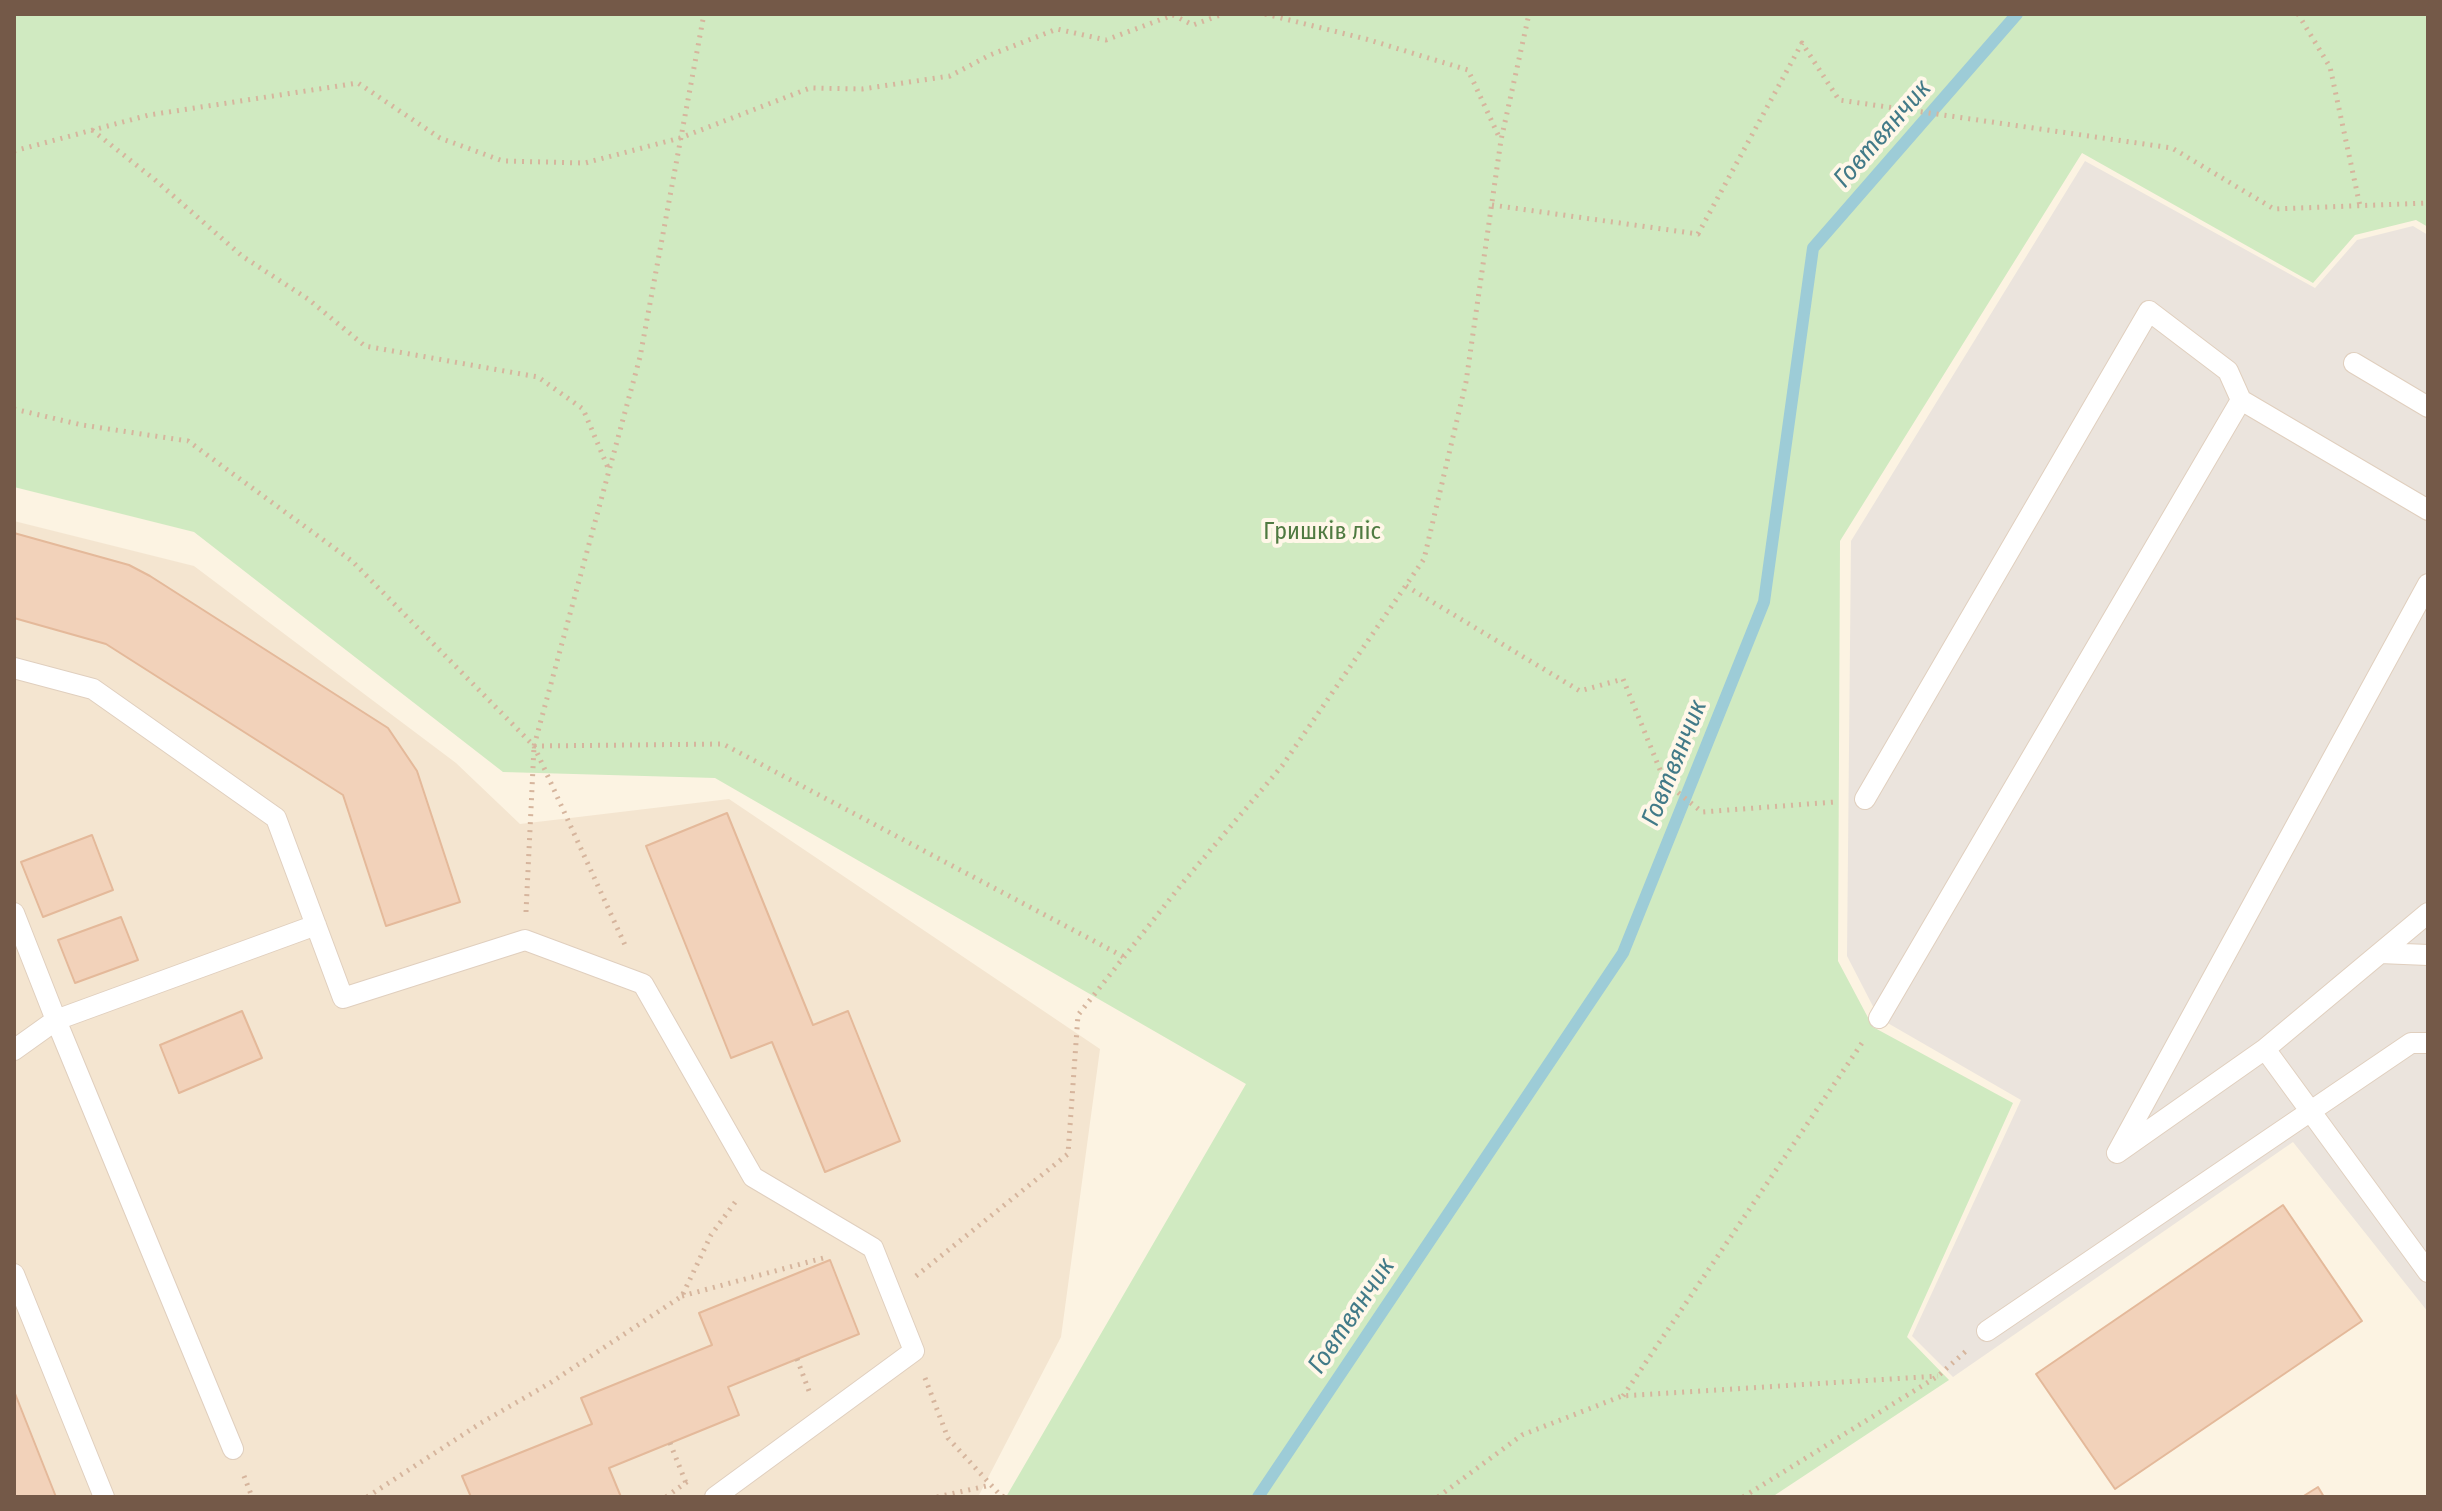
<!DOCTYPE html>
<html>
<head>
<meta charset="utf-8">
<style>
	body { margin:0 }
	#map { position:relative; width:2442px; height:1511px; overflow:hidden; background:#fcf3e2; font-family:"Fira Sans Condensed",sans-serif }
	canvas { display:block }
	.frame { position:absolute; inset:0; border:16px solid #745948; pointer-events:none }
</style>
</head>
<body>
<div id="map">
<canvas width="2442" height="1511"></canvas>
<div class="frame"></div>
</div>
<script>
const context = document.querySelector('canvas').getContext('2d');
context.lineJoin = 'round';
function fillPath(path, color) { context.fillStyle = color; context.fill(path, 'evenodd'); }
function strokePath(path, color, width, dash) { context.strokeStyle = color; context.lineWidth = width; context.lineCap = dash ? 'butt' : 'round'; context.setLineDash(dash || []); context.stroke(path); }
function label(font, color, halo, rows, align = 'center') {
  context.font = font + ' "Fira Sans Condensed",sans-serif'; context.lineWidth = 8; context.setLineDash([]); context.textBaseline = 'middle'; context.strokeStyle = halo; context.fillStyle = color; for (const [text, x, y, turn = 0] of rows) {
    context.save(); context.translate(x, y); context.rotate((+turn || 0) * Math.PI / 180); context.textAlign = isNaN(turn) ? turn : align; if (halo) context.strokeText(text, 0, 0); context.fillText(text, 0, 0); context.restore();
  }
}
fillPath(new Path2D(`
	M14,521L194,566L456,763L520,824L729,799L1100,1049L1061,1337L978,1497H14Z`), '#f4e5d0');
fillPath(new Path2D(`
	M2085,161L2315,288L2357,240L2413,226L2428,235V1312L2293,1142L1953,1377L1912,1336L2021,1100L1879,1018L1847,956L1851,541Z`), '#ebe4dd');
fillPath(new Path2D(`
	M14,14H2428V227L2416,220L2355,235L2313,283L2082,153L1840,541L1838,961L1873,1027L2013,1103L1907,1337L1949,1380L1772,1497H1006L1246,1084L715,778L503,772L194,532L14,487Z`), '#d0eac1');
strokePath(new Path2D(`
	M1258,1497L1623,953L1764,602L1813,248L2017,14`), '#9dccd7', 12);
const building = new Path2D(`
	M14,533L129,565L150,576L388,728L417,771L460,902L386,926L343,795L106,644L14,618Z
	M727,813L813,1025L848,1011L900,1141L825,1172L772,1042L731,1058L646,846Z
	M92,835L113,890L43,917L21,862Z
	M121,917L138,960L75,983L58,940Z
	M242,1011L262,1058L179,1093L160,1045Z
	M2283,1205L2362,1321L2115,1489L2036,1374Z
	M830,1260L859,1334L728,1387L739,1415L609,1468L621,1497H471L462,1476L592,1424L581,1398L712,1345L699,1313Z
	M14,1391L56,1497H14Z
	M2318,1487L2324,1497H2302Z`);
fillPath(building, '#f2d2ba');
strokePath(building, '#e4b99a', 2);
const service = new Path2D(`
	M2354,363L2428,407
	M14,668L93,689L276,818L343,998L525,940L643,984L753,1177L873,1248L914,1351L715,1497
	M1865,799L2149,311L2228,371L2241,400L2428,510
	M14,913L56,1020L14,1050
	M2428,913L2265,1049L2428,1272
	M2380,953L2428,955
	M1879,1018L2241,400
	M2265,1049L2117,1153L2428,584
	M14,1274L104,1497
	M1987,1331L2411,1043H2428
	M233,1449L56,1020L316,925`);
strokePath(service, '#e0cfbe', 22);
strokePath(new Path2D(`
	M1265,14L1366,39L1468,70L1500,139
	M2298,14L2330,67L2360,206
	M92,130L154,179L242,256L308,299L365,346L538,377L583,409L609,470
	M14,151L149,115L358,83L440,138L503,161L585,163L680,138L810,88L862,89L950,76L990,55L1057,29L1106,40L1173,15L1193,25L1223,14
	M1492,205L1698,234L1802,43L1839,100L2172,148L2274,209L2428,203
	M14,409L82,425L188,441L352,561L534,746L640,357L704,14
	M1406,586L1580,691L1623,679L1665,782L1702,812L1835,802
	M534,746L723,744L1124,957
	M534,746L625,945
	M526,912L534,747
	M916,1276L1068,1154L1078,1015L1185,880L1282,766L1424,559L1466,382L1501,140L1529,14
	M682,1296L827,1257
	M797,1359L809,1391
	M925,1378L948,1438L1001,1496L1005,1497
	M1623,1396L1862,1043
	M670,1443L686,1483
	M244,1476L252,1497
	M367,1497L481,1423L550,1383L682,1296L711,1235L736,1201
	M666,1497L688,1481
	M937,1497L991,1485
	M1438,1497L1522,1435L1622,1396L1938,1376
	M1743,1497L1938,1376L1966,1351`), '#d6b59d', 5, [2, 6]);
strokePath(service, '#fff', 20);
label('24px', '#4f7a41', '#fff7e8', [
	["Гришків ліс",1322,532]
]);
label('italic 26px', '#427a88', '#fff7e8', [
	["Говтвянчик",1883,134,-49],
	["Говтвянчик",1675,763,-68],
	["Говтвянчик",1352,1316,-56]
]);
</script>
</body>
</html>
